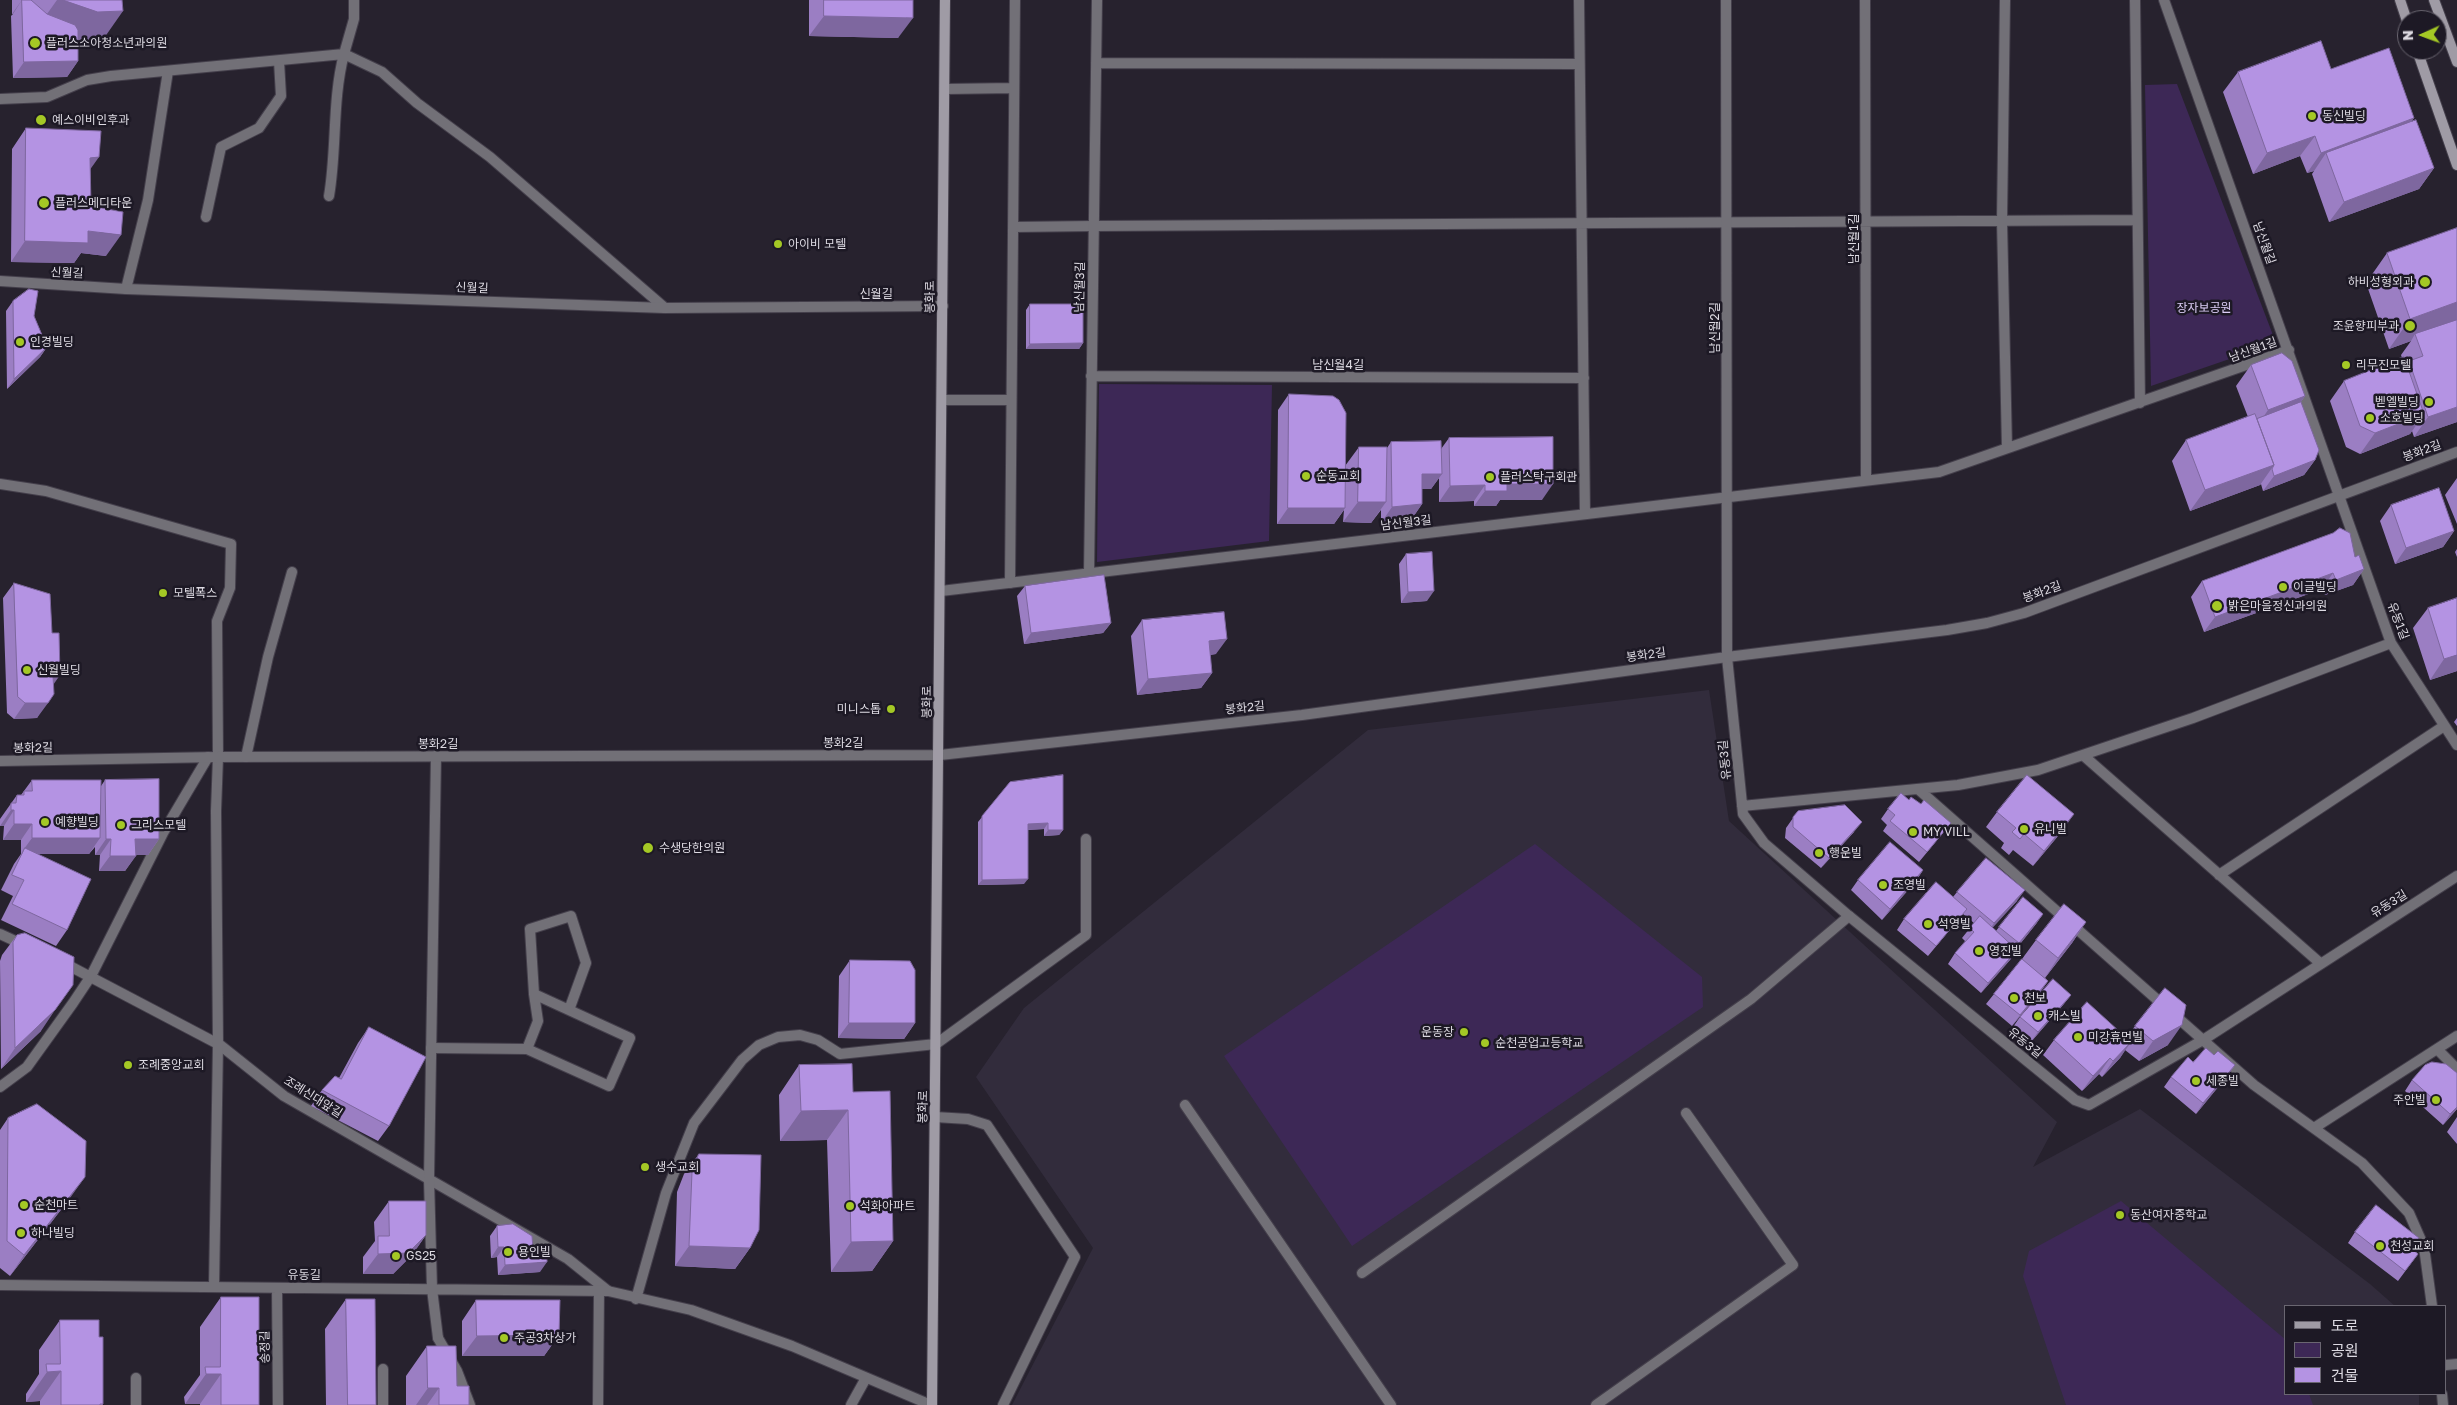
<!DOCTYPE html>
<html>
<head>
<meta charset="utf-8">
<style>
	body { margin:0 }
	#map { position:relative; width:2457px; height:1405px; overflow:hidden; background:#27222e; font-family:"Golos Text","Noto Sans KR",sans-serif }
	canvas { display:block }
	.legend { position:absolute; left:2284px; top:1305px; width:162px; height:90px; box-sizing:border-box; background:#1d1925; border:1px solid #6a6671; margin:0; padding:6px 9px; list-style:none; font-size:15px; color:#dddae2 }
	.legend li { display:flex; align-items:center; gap:10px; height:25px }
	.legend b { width:25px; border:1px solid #6a6671 }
	.north { position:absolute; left:2397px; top:10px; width:50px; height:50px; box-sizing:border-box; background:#1d1925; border:1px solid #6a6671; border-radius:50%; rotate:268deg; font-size:14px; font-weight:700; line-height:20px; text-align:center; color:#dddae2 }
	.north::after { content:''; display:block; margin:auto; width:18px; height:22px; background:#a4c825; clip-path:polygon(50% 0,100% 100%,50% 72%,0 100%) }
</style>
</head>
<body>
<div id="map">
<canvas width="2457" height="1405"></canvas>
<ul class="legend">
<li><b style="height:6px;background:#9f9ba5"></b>도로</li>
<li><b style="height:14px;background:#3d2856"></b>공원</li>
<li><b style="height:14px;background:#b493e3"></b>건물</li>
</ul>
<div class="north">N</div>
</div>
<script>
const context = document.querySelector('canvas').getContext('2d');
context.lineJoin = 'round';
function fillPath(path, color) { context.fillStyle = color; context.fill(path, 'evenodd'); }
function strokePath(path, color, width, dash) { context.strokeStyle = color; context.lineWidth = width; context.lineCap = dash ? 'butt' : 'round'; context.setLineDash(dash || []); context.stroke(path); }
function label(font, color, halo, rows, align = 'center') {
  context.font = font + ' "Golos Text","Noto Sans KR",sans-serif'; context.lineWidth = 5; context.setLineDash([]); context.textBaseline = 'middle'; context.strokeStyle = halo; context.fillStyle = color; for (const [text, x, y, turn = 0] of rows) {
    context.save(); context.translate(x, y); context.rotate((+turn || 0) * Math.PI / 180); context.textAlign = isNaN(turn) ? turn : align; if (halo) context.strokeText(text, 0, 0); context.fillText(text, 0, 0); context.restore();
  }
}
fillPath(new Path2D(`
	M1709,690L1729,821L2057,1122L2033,1167L2140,1109L2370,1284L2395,1306H2286V1394H2419V1405H1012L1093,1248L976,1077L1024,1008L1368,730Z`), '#322c3c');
fillPath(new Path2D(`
	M2177,84L2276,343L2151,386L2145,85Z
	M1099,384L1272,385L1269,541L1097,562Z
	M1535,844L1702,977L1703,1007L1352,1246L1224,1056Z
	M2121,1201L2286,1340V1394H2309L2313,1405H2066L2023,1276L2029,1251Z`), '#3d2856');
const service = new Path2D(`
	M354,0V19L344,54L382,72L417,103L490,157L665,308
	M945,89L1014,88
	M0,99L47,97L87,80L111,76L344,54C332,100 337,149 329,196
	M206,217L221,147L259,128L281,96L279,61
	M1013,227L1094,226
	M126,289L148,200L168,71
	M942,400H1011
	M0,484L46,491L231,544L230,588L217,621L218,757
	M1010,583L1015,0
	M246,757L268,657L292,572
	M0,934L26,946
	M62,962L220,1045L284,1096L568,1259L608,1291
	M534,994L530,929L571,916L586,963L569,1010
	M431,1048L527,1049L609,1086L630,1038L534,994L538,1021L527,1049
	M0,1087L27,1067L73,1003L91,976L163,833L208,757
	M1185,1105L1391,1405
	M935,1117L968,1119L987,1125L1075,1257L1003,1405
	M1362,1273L1751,999L1849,916
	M636,1299L666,1193L694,1123L742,1060L759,1045L778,1037L800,1035L818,1040L840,1054L936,1044L1086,935V839
	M438,1338L457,1371L470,1405
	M383,1369V1405
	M136,1378V1405
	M598,1405L599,1291
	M851,1405L866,1378
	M1596,1405L1793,1265L1686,1113`);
const minor = new Path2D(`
	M1579,0L1585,514
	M1865,0L1866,479
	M2005,0L2002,221L2007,448
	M2135,0L2140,403
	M2164,0L2391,643L2457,745
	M1096,63L1579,64
	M1094,226L2137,220
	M0,281L126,289L665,308L943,306
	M1091,376L1584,378
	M1089,574L1097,0
	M941,591L1939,472L2289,350
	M1727,657L1743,814L1764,843L1849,916L2075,1100L2089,1105L2203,1040L2457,876
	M436,756L429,1179L432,1289L438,1338
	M2084,756L2320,963
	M1918,789L2254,1085L2362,1163L2409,1213L2424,1247L2432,1306
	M1742,806L1958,785L2038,770L2193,718L2391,643
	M2219,875L2444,726
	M2437,1049L2457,1069
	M2314,1128L2457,1036
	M0,1285L608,1291L691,1310L792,1346L931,1405
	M214,1287L218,1044L216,811L218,757
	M277,1288L278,1405
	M2446,1365L2457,1364
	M2442,1394L2443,1405`);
const tertiary = new Path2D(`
	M1726,0L1727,657
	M0,761L218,757L940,755L1302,715L1727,657L1947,630L1987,623L2024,613L2457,452`);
const secondary = new Path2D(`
	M2400,0L2407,21
	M2434,0L2457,62
	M2417,50L2457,165
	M932,1405L945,0`);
strokePath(service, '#443f4b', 12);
strokePath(minor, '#443f4b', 12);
strokePath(tertiary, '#443f4b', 12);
strokePath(secondary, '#443f4b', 12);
strokePath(service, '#727077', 10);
strokePath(minor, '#727077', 10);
strokePath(tertiary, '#727077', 10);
strokePath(secondary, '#9f9ba5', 10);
fillPath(new Path2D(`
	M12,0H122L102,41H78V61L67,77L13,78L11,16L13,14H12Z
	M809,0H913L898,38L809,36Z
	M2331,69L2412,122L2434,168L2419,189L2329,222L2312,174L2314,171L2307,173L2300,156L2253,174L2223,92L2238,72Z
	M26,128L90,170L91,206L106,256L81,253L74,263L11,262L12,149Z
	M2457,228V422L2414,437L2412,431L2410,434L2360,454L2346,447L2330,401L2344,381L2402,358L2401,355L2411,341L2389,349L2366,283L2387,253Z
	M13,301L34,316L47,347L40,357L7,389L6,311Z
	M1030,304L1083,343L1079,349H1026V310Z
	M2251,365L2305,396L2300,403L2315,460L2304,475L2263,491L2261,484L2260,485L2190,511L2172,461L2186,440L2248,417L2236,386Z
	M1289,394L1345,466L1359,447L1387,448L1391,442L1441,449L1449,438L1542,500H1500L1496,506H1474V501L1439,502V478L1431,489H1422V504L1411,520L1381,523V510L1371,523L1343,522L1344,510L1334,524H1277L1278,410Z
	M2457,478V524L2445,495Z
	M2391,505L2454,531L2443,547L2395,564L2380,521Z
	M2457,549V557L2455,552Z
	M1406,554L1427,601L1401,603L1399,564Z
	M2355,557L2364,569L2353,585L2325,595L2322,589L2204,632L2191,597L2202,581Z
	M14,583L53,686L37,718L14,719L7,713L3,598Z
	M1025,586L1111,623L1103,633L1024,644L1017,596Z
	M2428,608L2457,671L2430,680L2413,628Z
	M1142,620L1216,654L1210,655L1212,673L1201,688L1137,695L1131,636Z
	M2457,718V726L2454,722Z
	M32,780L101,786L105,780L159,839L148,855H136L125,871H99L100,855H95V847L89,854H38L67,930L56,946L1,920L13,896L1,890L14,864L21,854V840H3L4,826H0V819L17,795H21Z
	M1010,782L1063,830L1059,835L1044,836V829L1028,830L1024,884L978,885V822Z
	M1888,809L1943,833L1919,862L1883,831L1887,825L1881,819Z
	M1798,811L1854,832L1821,868L1785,838L1786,828Z
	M1997,812L2063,830L2033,866L2013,850L2009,855L2001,848L2004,843L1986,827Z
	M1923,870L1916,881L1882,920L1851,890L1858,880Z
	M1957,892L2017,901L1992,927L1996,931L1999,927L2043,914L2036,924L2016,949L2010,960L1981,993L1948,964L1955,953L1965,941L1962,938L1974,923L1963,914L1928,956L1897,930L1904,919L1953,897Z
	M2086,922L2072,943L2045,978L2048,981L2041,991L2012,1026L1986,1004L2022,959L2036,940Z
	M17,935L41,1031L1,1069L0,961L2,955Z
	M850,960L915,1023L904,1039L838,1038L839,976Z
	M2071,995L2063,1005L2030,1043L2013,1027L2020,1017Z
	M2135,1026L2168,1045L2139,1061L2125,1050L2120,1058L2102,1077L2099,1074L2082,1091L2043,1055L2054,1040L2126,1038Z
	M369,1027L389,1126L378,1141L311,1106L322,1090L339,1078L358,1043Z
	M2214,1055L2235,1065L2228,1075L2196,1114L2164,1087L2171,1077L2193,1062Z
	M799,1065L853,1092L893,1241L872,1271L831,1272L827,1140L780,1141L779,1095Z
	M2457,1073V1109L2443,1125L2405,1091L2412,1080Z
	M2457,1117V1144L2447,1132Z
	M8,1118L70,1198L10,1276L0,1268V1130Z
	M699,1154L750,1248L735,1269L675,1266L677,1192L684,1174Z
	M389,1201L426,1235L412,1255L393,1274H363V1257L375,1241L374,1222Z
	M497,1226L533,1249L540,1272L498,1275L497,1257L491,1258L490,1236Z
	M2355,1232L2412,1249L2418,1254L2398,1281L2348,1243Z
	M221,1297L259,1405H200V1404H185L184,1397L200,1375V1327Z
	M346,1299L376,1405H326L325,1329Z
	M476,1300L559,1335L544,1356H462V1321Z
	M60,1320L103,1405H40V1401L26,1402V1394L39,1374V1350Z
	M427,1346L457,1386L469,1405H406V1376Z`), '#9b7ec3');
fillPath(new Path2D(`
	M22,0H29H22L13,14H12Z
	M57,0H63L123,11L102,41H77L37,28Z
	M824,16L913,18L898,38L809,36Z
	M78,61L67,77L13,78L24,62Z
	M2414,118L2400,139L2326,153L2314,171L2307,173L2321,153Z
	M2315,136L2300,156L2253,174L2267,153Z
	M99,157L84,178L90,158Z
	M2434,168L2419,189L2329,222L2344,202Z
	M88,231L121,235L106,256L81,253L74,263L11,262L25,241Z
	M2457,302V325L2415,334L2411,341L2389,349L2410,319Z
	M1083,343L1079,349H1026L1030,344Z
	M47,347L40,357L7,389L14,379Z
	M2305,396L2291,416L2256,428L2268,410Z
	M2457,407V422L2414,437L2428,417Z
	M2424,414L2410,434L2360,454L2375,433Z
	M2315,460L2304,475L2263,491L2274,476Z
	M2274,465L2260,485L2190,511L2205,490Z
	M1422,474H1442L1431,489H1410Z
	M1507,484H1553L1542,500H1500L1496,506H1474L1485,491Z
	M1485,485L1474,501L1439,502L1450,486Z
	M1358,502H1386L1371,523L1343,522Z
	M1422,504L1411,520L1381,523L1392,507Z
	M1288,508H1345L1334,524H1277Z
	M2454,531L2443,547L2395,564L2406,548Z
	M2364,569L2353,585L2325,595L2336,580Z
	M2333,573L2322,589L2204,632L2215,617Z
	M1434,591L1427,601L1401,603L1408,592Z
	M1111,623L1103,633L1024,644L1031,633Z
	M1227,639L1216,654L1198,656L1209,641Z
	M2457,655V671L2430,680L2444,659Z
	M1212,673L1201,688L1137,695L1148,679Z
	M60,675L49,691L53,676Z
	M25,703H48L37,718L14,719Z
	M11,810H14L4,826H0Z
	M2074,814L2063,830L2033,866L2044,851Z
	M1862,822L1854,832L1821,868L1829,858Z
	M1048,823L1044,829L1024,830L1028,824Z
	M14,824H32L21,840H3Z
	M1048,830H1063L1059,835L1044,836Z
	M32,838H100L89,854H22L24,849Z
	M106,839H111L100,855H95Z
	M135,839H159L148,855H124Z
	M110,856H136L125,871H99Z
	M1923,870L1916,881L1882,920L1890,909Z
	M1028,879L1024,884L978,885L982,880Z
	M2025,890L2017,901L1987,934L1994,923Z
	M2043,914L2036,924L2012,954L2019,943Z
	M2086,922L2072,943L2044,979L2058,958Z
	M2017,950L2010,960L1981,993L1988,983Z
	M2048,981L2041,991L2012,1026L2020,1015Z
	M2071,995L2063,1005L2030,1043L2038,1032Z
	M55,1010L41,1031L1,1069L15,1048Z
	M849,1023H915L904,1039L838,1038Z
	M2182,1025L2168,1045L2139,1061L2153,1041Z
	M2131,1042L2120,1058L2102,1077L2113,1061Z
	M2110,1058L2099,1074L2082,1091L2093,1076Z
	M2235,1065L2228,1075L2196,1114L2203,1103Z
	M2457,1107V1109L2443,1125L2450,1114Z
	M848,1110L827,1140L780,1141L801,1111Z
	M85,1177L70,1198L10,1276L24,1255Z
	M426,1235L412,1255L393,1274H363L378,1254Z
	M893,1241L872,1271L831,1272L851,1242Z
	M689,1246L750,1248L735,1269L675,1266Z
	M498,1247H504L497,1257L491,1258Z
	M547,1262L540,1272L498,1275L505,1265Z
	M559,1335L544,1356H462L477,1336Z
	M61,1371L40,1401L26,1402L47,1372Z
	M206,1374H221L200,1404H185Z
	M428,1388H439L427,1405H416Z`), '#7e679f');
const building = new Path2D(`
	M22,0H31L47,14L75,25L78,30V61L24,62Z
	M63,0H122L123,11L98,12Z
	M824,0H913V18L824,16Z
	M2321,41L2331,69L2389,48L2414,118L2321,153L2315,136L2267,153L2238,72Z
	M2416,120L2434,168L2344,202L2326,153Z
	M26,128L101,131L99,157L90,158L91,206L123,212L121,235L88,231V243L25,241Z
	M2457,228V302L2410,319L2387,253Z
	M29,289L38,291L34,316L47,347L14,379L13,301Z
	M1030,304H1083V343L1030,344Z
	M2457,320V407L2428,417L2409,361L2423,356L2415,334Z
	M2282,353L2292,361L2305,396L2268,410L2251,365Z
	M2404,357L2424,414L2375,433L2360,426L2344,381Z
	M1289,394L1333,396L1339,400L1346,413L1345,508H1288Z
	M2301,402L2319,450L2315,460L2274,476L2272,469L2274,465L2257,419Z
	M2255,414L2274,465L2205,490L2186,440Z
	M1553,437V484H1507V491H1485V485L1450,486L1449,438Z
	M1441,441L1442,474H1422V504L1392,507L1391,442Z
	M1359,447H1387L1386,502H1358Z
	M2439,488L2454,531L2406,548L2391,505Z
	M2340,528L2350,533L2355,557L2359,555L2364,569L2336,580L2333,573L2215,617L2202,581L2333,533Z
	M1432,552L1434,591L1408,592L1406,554Z
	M1104,575L1111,623L1031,633L1025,586Z
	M14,583L50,594L52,633H59L60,675L53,676L54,694L48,703H25L18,697Z
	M2457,598V655L2444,659L2428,608Z
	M1224,612L1227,639L1209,641L1212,673L1148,679L1142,620Z
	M1063,775V830H1048V823L1028,824V879L982,880V816L1010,782Z
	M2027,775L2074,814L2044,851L2024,834L2020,839L2012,832L2016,828L1997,812Z
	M159,779V839H135L136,856H110L111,839H106L105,780Z
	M32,780H101L100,838H32V824H14V810H11V803H16L17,795H24V791H32Z
	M1901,793L1909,800L1911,797L1921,804L1924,800L1951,823L1927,852L1890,821L1895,815L1888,809Z
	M1845,805L1862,822L1829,858L1793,827V817L1798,811Z
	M1890,842L1923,870L1890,909L1858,880Z
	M25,848L91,879L67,930L12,904L24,880L12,875Z
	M1986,858L2025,890L1994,923L1957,892Z
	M1936,882L1967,909L1936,946L1904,919Z
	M2023,897L2043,914L2019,943L1999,927Z
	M2064,904L2086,922L2058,958L2036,940Z
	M1980,916L2017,950L1988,983L1955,953L1974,932L1970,928Z
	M25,933L74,957L73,985L55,1010L15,1048L13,942L17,935Z
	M2022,959L2048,981L2020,1015L1994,994Z
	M850,960L910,961L915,970V1023H849Z
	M2053,979L2071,995L2038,1032L2020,1017Z
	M2165,988L2186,1005L2182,1025L2153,1041L2135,1026Z
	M2087,1002L2131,1042L2113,1061L2110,1058L2093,1076L2054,1040Z
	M369,1027L426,1057L389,1126L322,1090L335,1076L341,1079Z
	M2206,1048L2214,1055L2218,1051L2235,1065L2203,1103L2171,1077L2188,1057L2193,1062Z
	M2432,1062L2446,1064L2457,1073V1107L2450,1114L2412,1080L2425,1065Z
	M852,1064L853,1092L890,1091L893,1241L851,1242L848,1110L801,1111L799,1065Z
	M37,1104L86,1141L85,1177L24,1255L7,1241L8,1118Z
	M699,1154L761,1155L759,1230L750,1248L689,1246L692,1172Z
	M389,1201H426V1235L408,1253L378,1254V1236H389Z
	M2376,1205L2419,1238L2412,1249L2418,1254L2405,1271L2355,1232Z
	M513,1224L532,1236L533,1249L547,1248V1262L505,1265L504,1247H498L497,1226Z
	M221,1297H259V1405H221V1374H206L205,1367H220Z
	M346,1299H375L376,1405H348Z
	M476,1300H560L559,1335L477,1336Z
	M60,1320H99V1337H103V1404H100V1405H61V1371L47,1372L46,1364H60Z
	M427,1346H456L457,1386H469V1405H439V1388H428Z`);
fillPath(building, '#b493e3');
strokePath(building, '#7e679f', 1);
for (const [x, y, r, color] of [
	[35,43,6,"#a4c825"],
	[2312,116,5,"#a4c825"],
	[41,120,6,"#a4c825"],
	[44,203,6,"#a4c825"],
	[778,244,5,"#a4c825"],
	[2425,282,6,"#a4c825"],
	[2410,326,6,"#a4c825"],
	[20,342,5,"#a4c825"],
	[2346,365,5,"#a4c825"],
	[2429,402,5,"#a4c825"],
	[2370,418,5,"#a4c825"],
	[1306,476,5,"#a4c825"],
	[1490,477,5,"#a4c825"],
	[2283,587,5,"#a4c825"],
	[163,593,5,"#a4c825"],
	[2217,606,6,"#a4c825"],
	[27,670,5,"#a4c825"],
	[891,709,5,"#a4c825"],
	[45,822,5,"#a4c825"],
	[121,825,5,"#a4c825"],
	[2024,829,5,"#a4c825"],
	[1913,832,5,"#a4c825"],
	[648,848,6,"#a4c825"],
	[1819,853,5,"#a4c825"],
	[1883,885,5,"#a4c825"],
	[1928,924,5,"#a4c825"],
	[1979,951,5,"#a4c825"],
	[2014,998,5,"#a4c825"],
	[2038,1016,5,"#a4c825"],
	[1464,1032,5,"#a4c825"],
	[2078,1037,5,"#a4c825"],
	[1485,1043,5,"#a4c825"],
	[128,1065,5,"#a4c825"],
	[2196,1081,5,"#a4c825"],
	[2436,1100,5,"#a4c825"],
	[645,1167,5,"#a4c825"],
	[24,1205,5,"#a4c825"],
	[850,1206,5,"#a4c825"],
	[2120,1215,5,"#a4c825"],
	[21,1233,5,"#a4c825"],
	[2380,1246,5,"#a4c825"],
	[508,1252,5,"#a4c825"],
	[396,1256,5,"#a4c825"],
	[504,1338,5,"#a4c825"]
]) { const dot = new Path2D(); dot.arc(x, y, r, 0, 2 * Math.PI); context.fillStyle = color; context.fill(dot); strokePath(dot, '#1d1925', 2); }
label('12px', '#dddae2', '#1d1925', [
	["플러스소아청소년과의원",46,43],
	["동신빌딩",2322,116],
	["예스이비인후과",52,120],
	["플러스메디타운",55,203],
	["아이비 모텔",788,244],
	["하비성형외과",2414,282,"right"],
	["조윤향피부과",2399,326,"right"],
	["인경빌딩",30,342],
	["리무진모텔",2356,365],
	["벧엘빌딩",2419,402,"right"],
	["소호빌딩",2380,418],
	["순동교회",1316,476],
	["플러스탁구회관",1500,477],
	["이글빌딩",2293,587],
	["모텔폭스",173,593],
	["밝은마을정신과의원",2228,606],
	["신월빌딩",37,670],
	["미니스톱",881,709,"right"],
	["예향빌딩",55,822],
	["그리스모텔",131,825],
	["유니빌",2034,829],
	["MY VILL",1923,832],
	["수생당한의원",659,848],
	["행운빌",1829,853],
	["조영빌",1893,885],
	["석영빌",1938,924],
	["영진빌",1989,951],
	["천보",2024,998],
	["캐스빌",2048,1016],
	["운동장",1454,1032,"right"],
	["미강휴먼빌",2088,1037],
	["순천공업고등학교",1495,1043],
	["조례중앙교회",138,1065],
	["세종빌",2206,1081],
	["주안빌",2426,1100,"right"],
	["생수교회",655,1167],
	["순천마트",34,1205],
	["석화아파트",860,1206],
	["동산여자중학교",2130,1215],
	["하나빌딩",31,1233],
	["천성교회",2390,1246],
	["용인빌",518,1252],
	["GS25",406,1256],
	["주공3차상가",514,1338]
], 'left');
label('12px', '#dddae2', '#1d1925', [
	["남신월1길",1854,239,-90],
	["남신월길",2264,243,70],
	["신월길",67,273,3],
	["남신월3길",1080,287,-89],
	["신월길",472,288,2],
	["신월길",876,294],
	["봉화로",930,297,-90],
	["남신월2길",1715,328,-90],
	["남신월1길",2253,350,-20],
	["남신월4길",1338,365],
	["봉화2길",2422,451,-20],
	["남신월3길",1406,523,-7],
	["봉화2길",2042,592,-20],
	["유동1길",2398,621,69],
	["봉화2길",1646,655,-8],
	["봉화로",927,702,-90],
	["봉화2길",1245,708,-6],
	["봉화2길",843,743],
	["봉화2길",438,744],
	["봉화2길",33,748,-1],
	["유동3길",1725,760,-96],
	["유동3길",2389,904,-32],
	["유동3길",2025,1043,39],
	["조례신대앞길",313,1097,32],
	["봉화로",923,1107,-89],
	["유동길",304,1275],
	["송정길",265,1347,-91]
]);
label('12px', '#ddcef7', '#1d1925', [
	["장자보공원",2204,308]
]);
</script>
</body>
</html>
